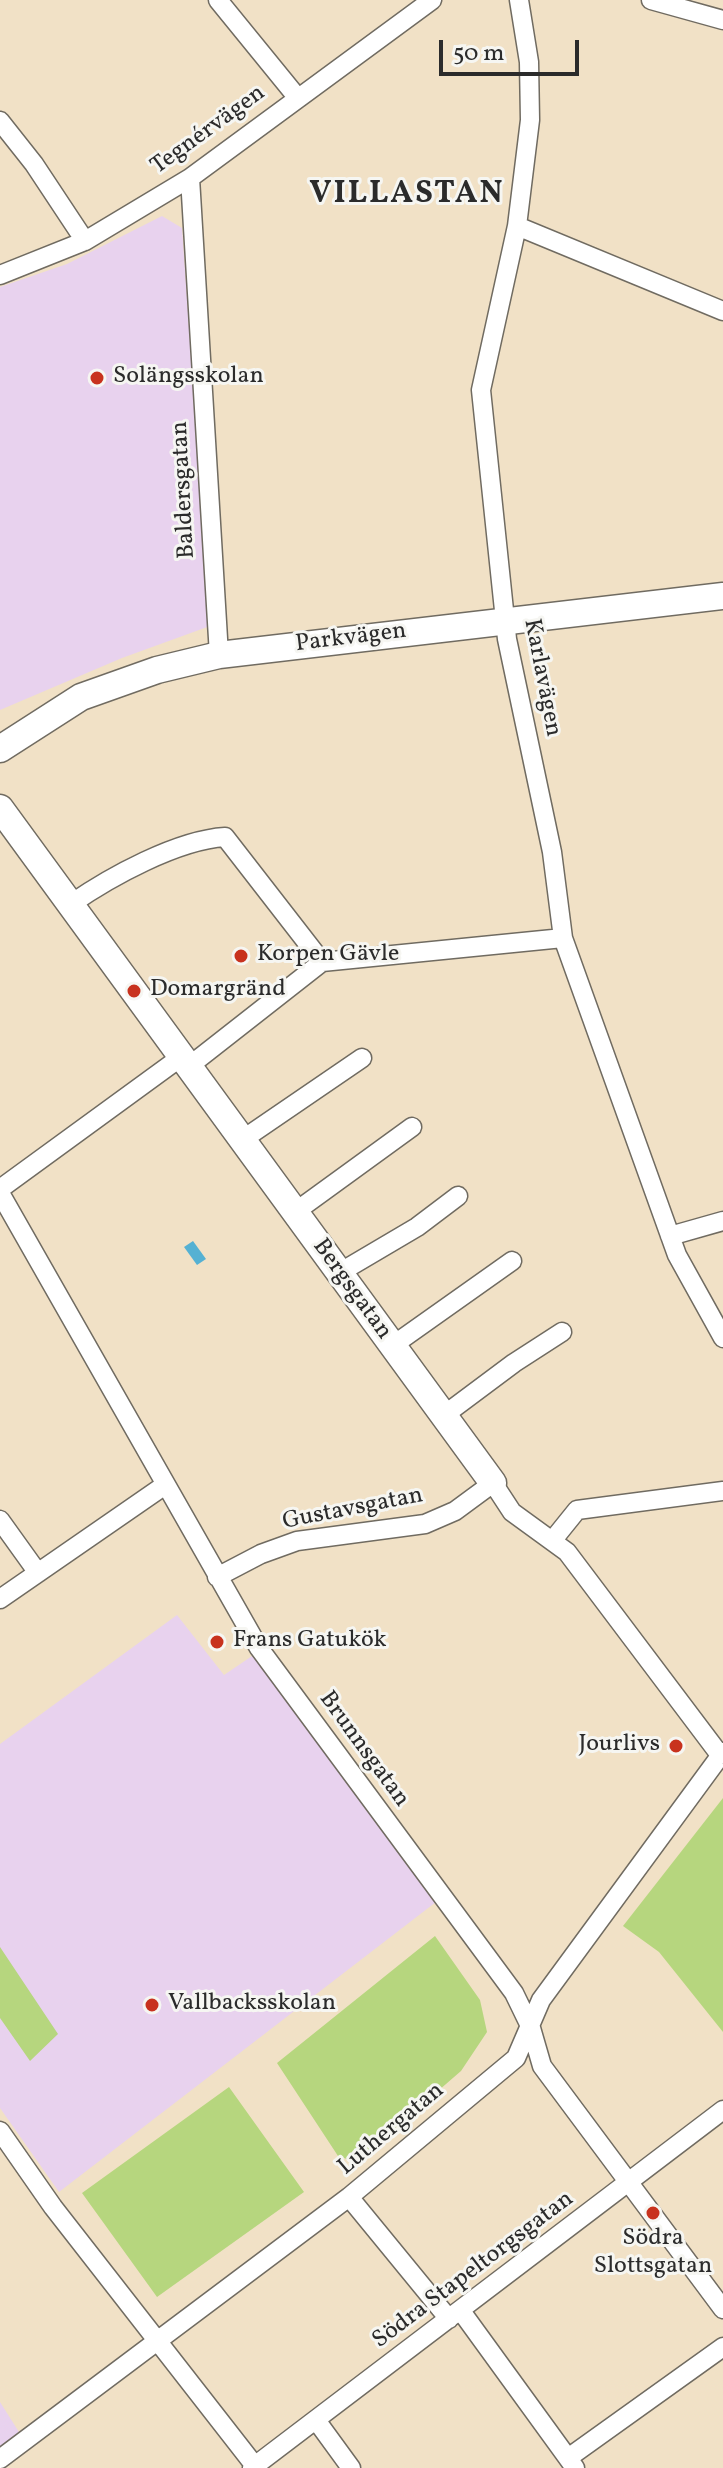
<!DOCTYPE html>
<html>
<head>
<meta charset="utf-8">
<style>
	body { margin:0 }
	#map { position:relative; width:723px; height:2468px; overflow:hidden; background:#f1e1c6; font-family:Vollkorn,serif }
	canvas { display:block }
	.scale { position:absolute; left:439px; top:40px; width:140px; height:36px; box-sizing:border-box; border:4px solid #2b2b2b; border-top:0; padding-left:10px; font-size:24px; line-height:28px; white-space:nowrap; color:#2b2b2b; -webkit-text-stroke:6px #f6f6f2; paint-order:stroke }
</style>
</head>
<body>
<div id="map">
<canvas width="723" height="2468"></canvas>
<div class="scale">50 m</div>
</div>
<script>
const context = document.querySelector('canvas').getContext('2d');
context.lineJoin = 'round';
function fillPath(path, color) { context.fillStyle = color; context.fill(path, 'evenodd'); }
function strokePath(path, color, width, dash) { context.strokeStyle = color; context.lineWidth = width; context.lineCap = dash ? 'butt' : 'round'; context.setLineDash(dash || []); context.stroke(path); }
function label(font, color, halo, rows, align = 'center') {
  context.font = font + ' Vollkorn,serif'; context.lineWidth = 6; context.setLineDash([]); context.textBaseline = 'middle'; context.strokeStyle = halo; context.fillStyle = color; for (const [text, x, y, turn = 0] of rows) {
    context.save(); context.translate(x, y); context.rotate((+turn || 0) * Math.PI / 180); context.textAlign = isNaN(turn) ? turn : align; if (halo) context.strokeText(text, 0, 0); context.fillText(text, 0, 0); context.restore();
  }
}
fillPath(new Path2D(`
	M162,216L182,228L210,626L122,658L0,710V287L67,264Z
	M177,1615L224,1675L255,1654L436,1902L59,2192L0,2108V1744Z
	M0,2402L19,2432L0,2447Z`), '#e8d2ee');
fillPath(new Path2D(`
	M723,1798V2032L659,1952L623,1926Z
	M435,1936L480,2000L487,2032L461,2071L356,2162L338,2156L277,2063Z
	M0,1947L58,2034L30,2061L0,2018Z
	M229,2087L304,2192L157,2297L82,2193Z`), '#b6d67e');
fillPath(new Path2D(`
	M193,1241L206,1259L197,1265L184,1247Z`), '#55b1d3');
const street = new Path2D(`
	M218,0L297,97
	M519,0L529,62L530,120L517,226L481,390L507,639L552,852L563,938L677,1255L723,1338
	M651,0L723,20
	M0,121L34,164L85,241
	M190,178L219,655
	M517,226L723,311
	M0,275L85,241L190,178L432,0
	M71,904C110,877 177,840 225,837L322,962
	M188,1067L322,962L563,938
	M242,1140L362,1058
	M0,1189L181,1057
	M0,1193L259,1648L514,1993L531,2028L542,2066L723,2309
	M295,1212L412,1127
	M670,1236L723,1221
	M339,1273L417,1227L458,1196
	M392,1346L512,1261
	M443,1416L514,1363L562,1332
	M0,1520L38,1573
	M552,1541L577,1510L723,1491
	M217,1577L261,1554L297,1541L425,1524L455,1511L493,1483L512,1512L567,1552L720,1755
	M0,1599L165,1485
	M0,2131L53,2207L255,2466
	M349,2197L449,2319
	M461,2311L575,2468
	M316,2420L351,2468
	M568,2458L723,2347
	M0,2459L349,2197L516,2058L541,2000L723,1752
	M252,2468L723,2110`);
const secondary = new Path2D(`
	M0,749L81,697L157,670L219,655L723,596
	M0,808L493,1483`);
strokePath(street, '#706b61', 21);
strokePath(secondary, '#706b61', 29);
strokePath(street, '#fff', 18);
strokePath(secondary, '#fff', 26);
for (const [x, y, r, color] of [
	[97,378,8,"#c8321e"],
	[241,956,8,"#c8321e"],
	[134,991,8,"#c8321e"],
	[217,1642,8,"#c8321e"],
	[676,1746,8,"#c8321e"],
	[152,2005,8,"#c8321e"],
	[653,2213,8,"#c8321e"]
]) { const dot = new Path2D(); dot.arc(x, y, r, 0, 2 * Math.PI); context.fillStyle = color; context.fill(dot); strokePath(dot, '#f6f6f2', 3); }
label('24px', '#2b2b2b', '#f6f6f2', [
	["Tegnérvägen",209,131,-36],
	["Baldersgatan",185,490,-93],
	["Parkvägen",351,639,-7],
	["Karlavägen",541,678,79],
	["Bergsgatan",351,1290,54],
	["Gustavsgatan",353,1510,-11],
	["Brunnsgatan",363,1750,54],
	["Luthergatan",392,2130,-40],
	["Södra Stapeltorgsgatan",474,2271,-37]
]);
label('24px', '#2b2b2b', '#f6f6f2', [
	["Solängsskolan",113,378],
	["Korpen Gävle",257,956],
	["Domargränd",150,991],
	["Frans Gatukök",233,1642],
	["Jourlivs",660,1746,"right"],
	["Vallbacksskolan",168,2005],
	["Södra",653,2240,"center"],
	["Slottsgatan",653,2268,"center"]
], 'left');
context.letterSpacing = '2px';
label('bold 32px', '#2b2b2b', '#f6f6f2', [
	["VILLASTAN",407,196]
]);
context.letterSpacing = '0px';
</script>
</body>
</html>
